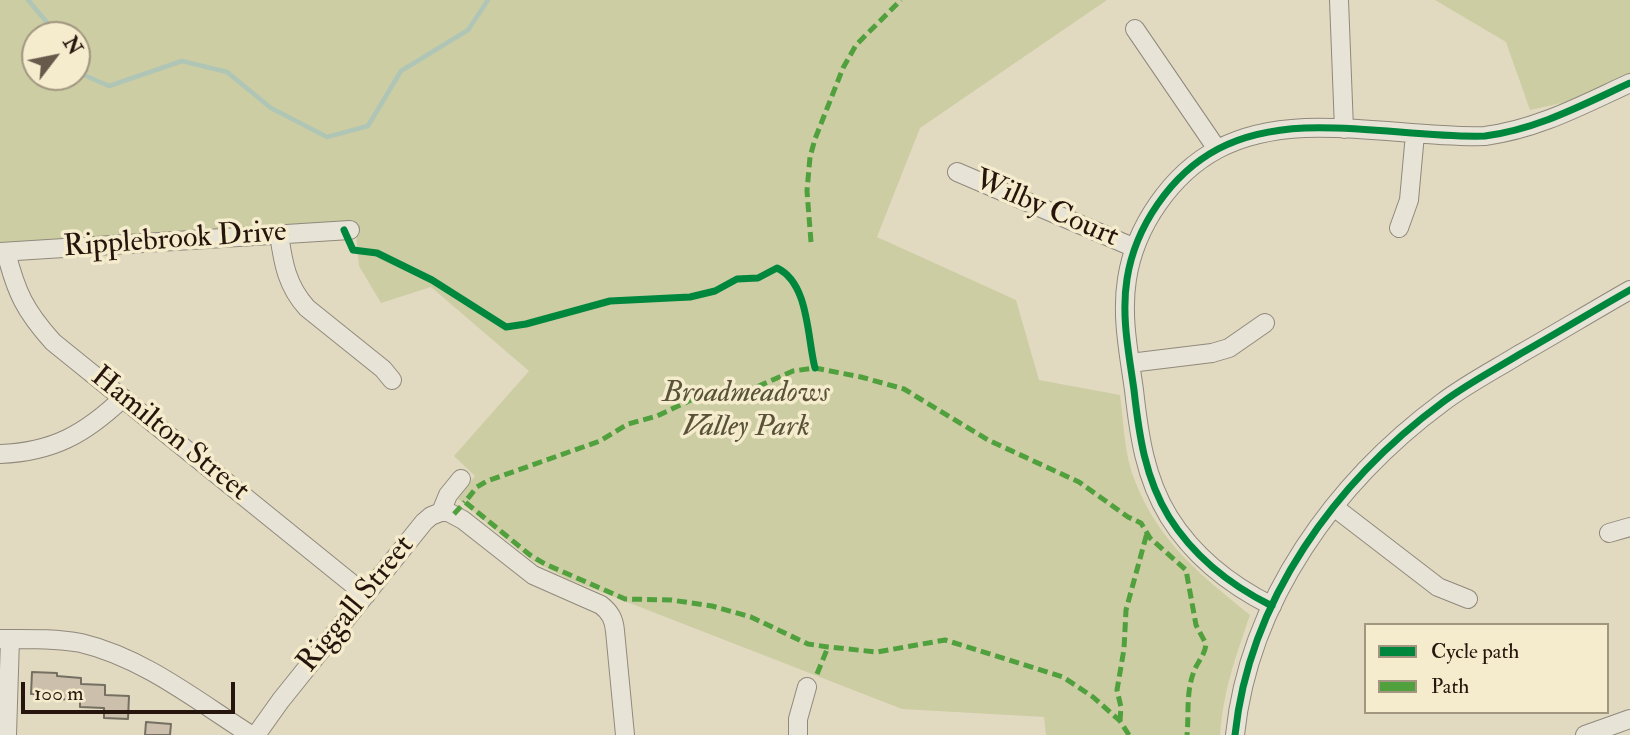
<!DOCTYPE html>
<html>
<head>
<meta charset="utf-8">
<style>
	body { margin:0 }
	#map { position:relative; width:1630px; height:735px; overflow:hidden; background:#e1dac1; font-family:"IM FELL Double Pica",serif }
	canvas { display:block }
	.legend { position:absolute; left:1364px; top:623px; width:245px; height:91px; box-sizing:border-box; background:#f5ecce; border:2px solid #a29680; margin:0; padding:9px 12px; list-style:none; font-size:21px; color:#25150c }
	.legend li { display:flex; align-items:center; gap:14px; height:35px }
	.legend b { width:35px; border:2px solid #a29680 }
	.north { position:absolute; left:21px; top:21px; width:70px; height:70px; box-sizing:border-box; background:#f5ecce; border:2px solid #a29680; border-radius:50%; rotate:58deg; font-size:19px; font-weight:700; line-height:28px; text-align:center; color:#25150c }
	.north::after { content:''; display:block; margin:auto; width:24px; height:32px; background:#675a4b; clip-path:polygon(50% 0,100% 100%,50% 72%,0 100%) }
	.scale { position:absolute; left:21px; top:682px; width:214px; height:32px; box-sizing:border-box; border:4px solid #25150c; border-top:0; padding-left:9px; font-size:21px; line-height:24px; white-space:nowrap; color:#25150c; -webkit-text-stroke:5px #f5ecce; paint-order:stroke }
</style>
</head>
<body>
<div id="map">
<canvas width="1630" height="735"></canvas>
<ul class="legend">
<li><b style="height:9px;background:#00873e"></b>Cycle path</li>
<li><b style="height:9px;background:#50a03e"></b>Path</li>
</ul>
<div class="north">N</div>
<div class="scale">100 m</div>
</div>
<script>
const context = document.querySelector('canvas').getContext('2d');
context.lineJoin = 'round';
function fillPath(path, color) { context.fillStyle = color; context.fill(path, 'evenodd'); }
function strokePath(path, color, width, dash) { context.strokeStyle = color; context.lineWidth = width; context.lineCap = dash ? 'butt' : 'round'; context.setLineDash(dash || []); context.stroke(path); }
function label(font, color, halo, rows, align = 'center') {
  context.font = font + ' "IM FELL Double Pica",serif'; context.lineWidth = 7; context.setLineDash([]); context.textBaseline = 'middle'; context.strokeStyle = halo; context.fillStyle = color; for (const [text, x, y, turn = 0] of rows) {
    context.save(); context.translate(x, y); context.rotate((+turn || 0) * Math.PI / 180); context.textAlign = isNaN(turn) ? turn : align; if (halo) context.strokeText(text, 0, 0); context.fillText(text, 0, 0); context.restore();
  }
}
fillPath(new Path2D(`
	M0,0H1107L920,128L877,237L1016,300L1039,380L1120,395C1124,423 1124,455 1135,481C1160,544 1200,574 1250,615C1235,659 1224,688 1220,735H1046L1044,717L902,709L568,579L533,561L458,499L475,476L454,456L529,371L431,287L381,303L359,266L355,223L62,241L0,242ZM35,35H77V77H35Z
	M1435,0H1630V73L1566,102L1530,110L1506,42Z`), '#cccda3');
strokePath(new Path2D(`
	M28,0L51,27L55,35
	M77,72L109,86L182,61L227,72L271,108L327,137L368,126L401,71L468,30L488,0`), '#afc5b6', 4.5);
const building = new Path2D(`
	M32,672L57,673V676L81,678V684L105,685V695L129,696L128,719L104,718V708L80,707V700L55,699L56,695L31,694Z
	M146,722L171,724L170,735H145Z`);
fillPath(building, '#ccc0ac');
strokePath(building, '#756f62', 2);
const street = new Path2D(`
	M1339,0L1344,129
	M1135,29L1217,149
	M957,172L1135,248
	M1399,228L1409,200L1415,134
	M279,234C283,263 287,286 307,308L383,369L392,380
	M0,252L350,230
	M6,252C16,292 25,311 53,342L366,595
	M1130,363L1212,353L1229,348L1265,323
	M0,454C53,452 85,434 123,398
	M1334,507L1438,587L1468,599
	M441,512H448L463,520L533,575L601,605C610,612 614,619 615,631L625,735
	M1609,533L1630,527
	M1272,606C1230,585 1194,557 1169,517C1145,478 1139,435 1134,390C1129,354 1121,316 1127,279C1135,227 1171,174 1218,149C1295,108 1400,139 1485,136C1538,129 1582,105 1630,83
	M0,639C26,639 55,638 81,643C144,658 197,701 251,735
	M7,735L10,639
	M256,735L281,700L424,522L431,516L441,512L448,495L461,479
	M798,735V719L807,687
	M1235,735C1249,600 1336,481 1443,402C1467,384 1494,370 1520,354C1557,333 1593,311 1630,290
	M1585,735L1630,719`);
strokePath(street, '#90897b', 20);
strokePath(street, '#e7e3d7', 18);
strokePath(new Path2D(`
	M811,242L807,191L810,157L815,139L843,68L856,45L901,0
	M454,514L465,502
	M817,674L828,647
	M1120,721L1121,707L1117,690L1124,649L1126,610L1147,533
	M1129,735L1120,721L1093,697L1063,677L945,640L877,652L828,647L808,644L751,617L712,606L671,600L625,599L545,564L530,555L465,502L477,487L487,481L600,441L628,424L657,416L693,399L754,388L793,371L815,368L861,377L904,389L988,440L1079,482L1128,517L1141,523L1150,538L1186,570L1196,625L1206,644C1205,656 1196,663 1193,674C1186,694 1189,715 1187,735`), '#50a03e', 5, [10, 5]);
strokePath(new Path2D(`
	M344,230L353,250L377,253L432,280L506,327L526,324L610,301L690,297L715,291L737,279L758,278L777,268C809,283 807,337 815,368
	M1272,606C1230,585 1194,557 1169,517C1145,478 1139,435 1134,390C1129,354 1121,316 1127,279C1135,227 1171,174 1218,149C1295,108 1400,139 1485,136C1538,129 1582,105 1630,83
	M1235,735C1249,600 1336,481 1443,402C1467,384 1494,370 1520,354C1557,333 1593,311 1630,290`), '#00873e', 7);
label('30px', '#25150c', '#f5ecce', [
	["Wilby Court",1046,210,23],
	["Ripplebrook Drive",175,241,-4],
	["Hamilton Street",169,435,39],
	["Riggall Street",357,605,-51]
]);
label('italic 30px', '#595238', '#f5ecce', [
	["Broadmeadows",746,395],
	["Valley Park",746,429]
]);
</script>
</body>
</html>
